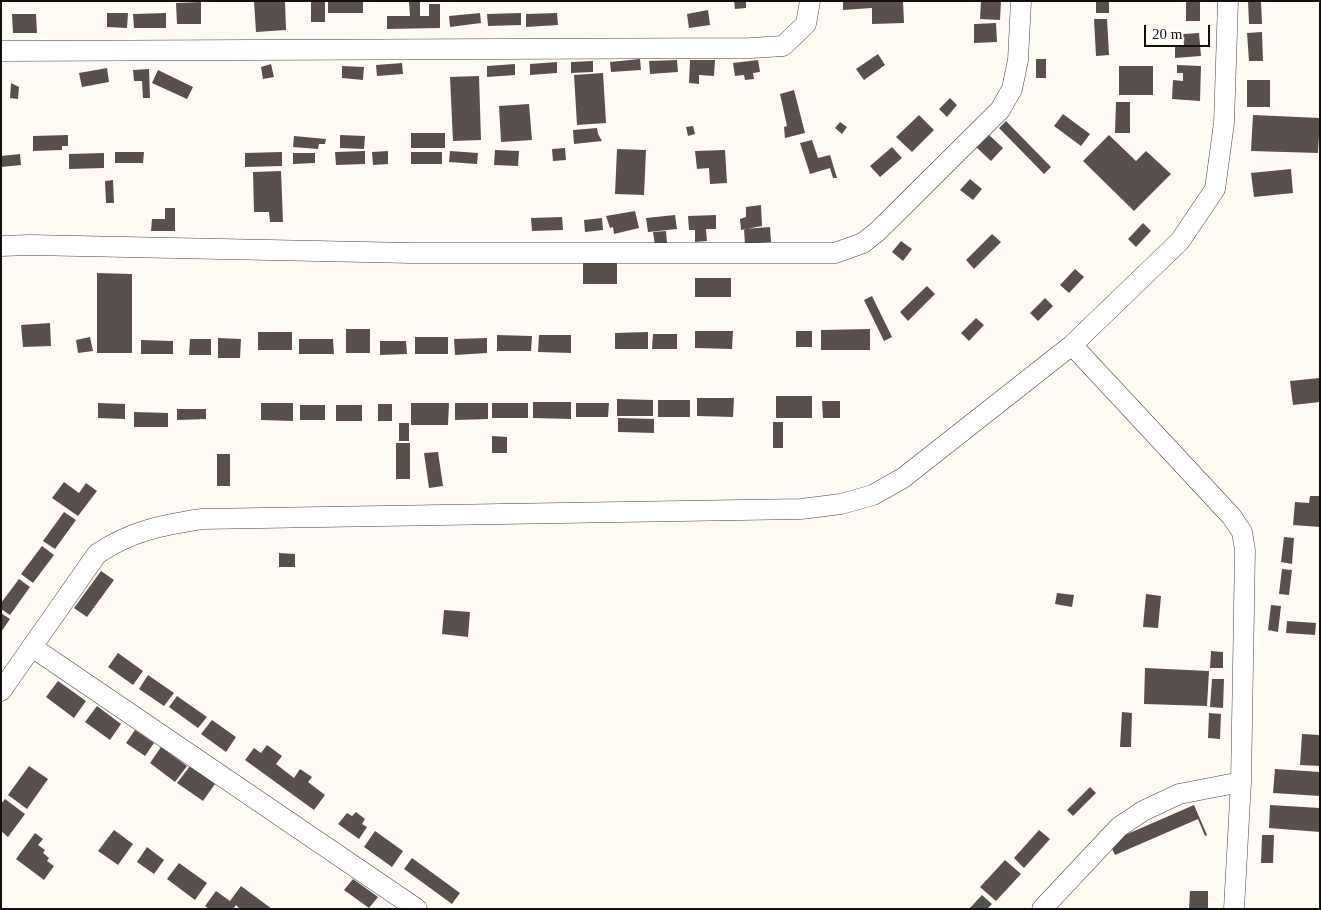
<!DOCTYPE html>
<html>
<head>
<meta charset="utf-8">
<style>
	body { margin:0 }
	#map { position:relative; width:1321px; height:910px; overflow:hidden; background:#fffbf3; font-family:Georgia,serif }
	canvas { display:block }
	.frame { position:absolute; inset:0; border:2px solid #101010; pointer-events:none }
	.scale { position:absolute; left:1144px; top:25px; width:66px; height:22px; box-sizing:border-box; border:2px solid #101010; border-top:0; padding-left:6px; font-size:15px; line-height:18px; white-space:nowrap; color:#101010; -webkit-text-stroke:4px #fff; paint-order:stroke }
</style>
</head>
<body>
<div id="map">
<canvas width="1321" height="910"></canvas>
<div class="frame"></div>
<div class="scale">20 m</div>
</div>
<script>
const context = document.querySelector('canvas').getContext('2d');
context.lineJoin = 'round';
function fillPath(path, color) { context.fillStyle = color; context.fill(path, 'evenodd'); }
function strokePath(path, color, width, dash) { context.strokeStyle = color; context.lineWidth = width; context.lineCap = dash ? 'butt' : 'round'; context.setLineDash(dash || []); context.stroke(path); }
fillPath(new Path2D(`
	M254,1H285L286,30L256,32Z
	M328,1H363V13H328Z
	M420,1V16H429V4H440V28L387,29V16H410L409,2Z
	M734,1H746V8L735,9Z
	M843,1H903L904,23L872,24V8L843,10Z
	M981,1H1001L1000,20L980,19Z
	M1096,1H1109V13H1096Z
	M1186,1H1200V21H1186Z
	M1248,1H1261L1262,24H1249Z
	M201,2V24H177L176,3Z
	M311,2H325V22H311Z
	M708,10L710,25L689,28L687,14Z
	M107,13H128L127,28L107,27Z
	M166,13V28H134L133,14Z
	M480,13L481,23L450,27L449,16Z
	M521,13V25L488,26L487,14Z
	M557,13L558,25L526,27V14Z
	M12,14H36L37,33H13Z
	M1094,19H1107L1109,55L1096,56Z
	M996,23L997,42L974,43V24Z
	M1262,32L1263,61H1249L1247,33Z
	M1199,33L1201,56L1175,58V46L1184,45L1183,34Z
	M878,54L885,65L864,80L856,69Z
	M640,59L641,70L611,72L610,62Z
	M1036,59H1046V78H1036Z
	M677,60L678,72L650,74L649,61Z
	M690,60H715L714,76L699,75V84L689,83Z
	M758,60L760,72L753,73L754,79L745,80L744,75L735,76L733,63Z
	M593,61V72L571,73V62Z
	M557,62V73L530,75V64Z
	M402,63L403,74L377,76L376,65Z
	M271,64L274,77L263,79L261,67Z
	M515,64V75L487,77V66Z
	M1177,65L1201,66L1200,101L1172,99L1173,80L1183,81V73H1177Z
	M342,66L364,67L363,80L342,78Z
	M1119,66H1153V95H1119Z
	M107,68L109,82L82,87L79,73Z
	M149,69L150,98H143L142,81H134L133,70Z
	M158,70L193,87L187,99L152,83Z
	M603,73L606,123L577,125L574,75Z
	M479,76L481,140L453,141L450,77Z
	M1247,80H1270V107H1247Z
	M11,83L19,87L18,99L10,98Z
	M794,90L805,133L785,138L784,127L787,126L780,94Z
	M950,98L957,105L947,117L939,109Z
	M1116,102H1130V133H1115Z
	M529,104L532,140L501,142L499,106Z
	M1063,114L1090,134L1081,146L1054,126Z
	M919,115L934,130L912,152L896,137Z
	M1253,115L1320,118L1318,153L1251,151Z
	M1006,121L1051,167L1044,174L999,128Z
	M840,122L847,127L842,134L835,128Z
	M693,126L695,134L688,136L686,127Z
	M597,128L598,134L602,141L574,144L573,130Z
	M411,133H445V148H411Z
	M988,134L1003,148L991,161L976,147Z
	M68,135V146H62V150L33,151V136Z
	M340,135L365,136L364,149L340,148Z
	M1109,135L1136,161L1146,151L1171,174L1134,211L1083,161Z
	M294,136L326,139L325,144H319L318,149L293,147Z
	M812,140L818,158L830,155L837,178H833L830,168L810,174L800,143Z
	M892,147L902,158L880,177L870,166Z
	M565,148L566,160L553,161L552,149Z
	M617,149L646,150L644,195L615,194Z
	M495,150L519,151L518,166L494,165Z
	M725,150L727,183L710,184L709,168L697,169L695,151Z
	M365,151V164L336,165L335,152Z
	M388,151V164L373,165L372,152Z
	M450,151L478,153L477,164L449,162Z
	M115,152H144L143,163H115Z
	M282,152V166L245,167V153Z
	M411,152H442V164H411Z
	M104,153V168L69,169V154Z
	M293,153H315V163L293,164Z
	M20,154L21,165L1,167V156Z
	M1291,169L1293,193L1254,197L1251,173Z
	M281,171L283,222H270L269,212H254L253,172Z
	M970,179L982,189L973,200L960,190Z
	M113,180L114,203H106L105,181Z
	M761,205L762,226L741,230L740,219L746,217V207Z
	M165,208H175V231H151L152,219H165Z
	M635,211L639,228L614,234L613,227L610,228L606,216Z
	M675,215L677,229L648,232L646,218Z
	M716,215V229H706L707,241L695,242V230H689L688,216Z
	M562,217L563,230L532,231L531,218Z
	M602,218L603,230L585,232L584,220Z
	M1143,223L1151,231L1136,247L1128,239Z
	M770,227L771,242L745,244L744,229Z
	M666,231L667,243L655,245L653,232Z
	M992,234L1001,242L974,269L966,260Z
	M901,241L912,249L903,261L892,252Z
	M583,263H617V284H583Z
	M1075,269L1084,277L1069,293L1060,285Z
	M97,273L132,274V353H97Z
	M695,278H731V297H695Z
	M927,286L935,294L908,321L900,312Z
	M872,296L892,337L884,341L864,300Z
	M1045,298L1053,306L1038,321L1030,313Z
	M976,318L984,325L969,341L961,333Z
	M50,323L51,346L23,347L21,325Z
	M346,329H370V353H346Z
	M870,329V350H821V330Z
	M695,331H733L732,349L695,348Z
	M796,331H812V347H796Z
	M258,332H292V350H258Z
	M648,332V349H615V333Z
	M653,334H677V349H652Z
	M497,335L532,336L531,351H497Z
	M539,335H571V353L538,352Z
	M90,337L93,351L78,353L76,340Z
	M415,337H448V354H415Z
	M218,338L241,339L240,358H218Z
	M487,338V353L455,355L454,339Z
	M190,339H211V355H189Z
	M299,339H333L334,354H299Z
	M141,340L173,341V354H141Z
	M380,341H406L407,354L380,355Z
	M1320,378V402L1293,405L1290,381Z
	M776,396H812V418H776Z
	M697,398H734L733,417L697,416Z
	M617,399L653,400V416H617Z
	M658,400H690V417H658Z
	M822,401H840V418H823Z
	M533,402H571V419L533,418Z
	M98,403L125,404V419L98,418Z
	M261,403H293V421L261,420Z
	M411,403H449L448,425H411Z
	M455,403H488V419L455,420Z
	M492,403H528V418H492Z
	M576,403H609L608,417H576Z
	M378,404H392V421H378Z
	M300,405H325V420H300Z
	M336,405H362V421H336Z
	M177,409H206V419L177,420Z
	M134,412L168,413V427H134Z
	M618,418L654,419V433L618,432Z
	M773,422H783V448H773Z
	M399,423H409V441H399Z
	M492,436L507,437V453H492Z
	M396,443H410V479H396Z
	M438,452L443,486L429,488L424,453Z
	M217,454H230V486H217Z
	M64,482L79,493L86,483L97,491L78,516L52,498Z
	M1310,496H1320V527L1293,525L1295,502L1309,503Z
	M64,512L76,520L55,549L43,541Z
	M1284,537L1294,538L1292,564L1281,562Z
	M42,546L54,555L33,583L21,574Z
	M279,553L295,554V567H279Z
	M1282,569L1292,570L1289,595L1279,594Z
	M101,571L114,580L87,617L74,608Z
	M19,579L30,587L10,615L1,609V603Z
	M1057,593L1074,595L1072,607L1055,604Z
	M1146,594L1161,596L1158,628L1143,627Z
	M1271,605L1281,606L1278,632L1268,630Z
	M444,610L470,612L468,637L442,634Z
	M1,613L10,619L1,632Z
	M1287,621L1316,623L1315,635L1286,633Z
	M1211,651L1223,652V668H1210Z
	M118,653L143,671L133,685L108,667Z
	M1145,668L1209,671L1207,706L1144,704Z
	M148,675L174,693L164,706L139,689Z
	M1212,679H1224L1223,708L1210,707Z
	M58,681L86,701L74,718L46,697Z
	M177,696L207,717L198,728L169,707Z
	M97,706L121,724L110,740L85,722Z
	M1122,712L1132,713L1131,747H1120Z
	M1209,713L1221,714L1220,739L1208,738Z
	M212,720L236,737L226,752L201,734Z
	M135,730L154,743L145,756L126,743Z
	M1302,734L1320,735V766L1300,765Z
	M267,745L282,756L276,764L294,778L300,769L312,777L308,782L325,795L314,810L245,760L254,748L261,753Z
	M161,747L187,766L175,782L150,763Z
	M29,766L48,779L27,809L8,795Z
	M190,766L215,784L203,801L177,783Z
	M1275,769L1320,772V796L1273,793Z
	M1090,787L1096,793L1073,816L1067,810Z
	M5,799L25,814L8,837L1,831V804Z
	M1194,805L1207,835L1205,836L1198,819L1115,855L1109,842Z
	M1270,805L1320,808V832L1269,828Z
	M356,812L365,819L362,824L367,827L359,839L338,824L347,813L352,816Z
	M114,830L133,844L118,865L98,851Z
	M1039,830L1050,839L1024,868L1014,858Z
	M375,831L403,851L392,867L364,847Z
	M35,833L43,839L38,845L45,850L43,853L49,858L47,861L54,866L44,880L16,859Z
	M1262,835H1274L1273,863H1261Z
	M147,847L164,860L154,874L137,862Z
	M412,858L460,893L452,904L404,869Z
	M1005,860L1021,874L996,901L980,887Z
	M179,863L207,883L195,900L167,879Z
	M353,879L378,897L369,908L344,890Z
	M241,886L272,909H240L236,905L233,909H209L205,906L216,891L230,901Z
	M1190,891H1208V909H1189Z
	M982,895L992,904L987,909H969Z`), '#594f4c');
const minor = new Path2D(`
	M1,51L751,48L783,46L806,24L810,1
	M1,246L30,245L412,253H835L863,243L878,231L1000,110L1012,89L1018,60L1021,1
	M1072,345L1232,517L1242,532L1245,550L1241,782L1234,909
	M32,647L417,909
	M1,691L97,554C131,531 162,525 202,519L801,509L841,504L873,495L903,478L1072,345L1180,241L1215,189L1224,123L1228,1
	M1042,909L1119,827L1143,811L1179,794L1241,782`);
strokePath(minor, '#434343', 21);
strokePath(minor, '#fff', 20);
</script>
</body>
</html>
